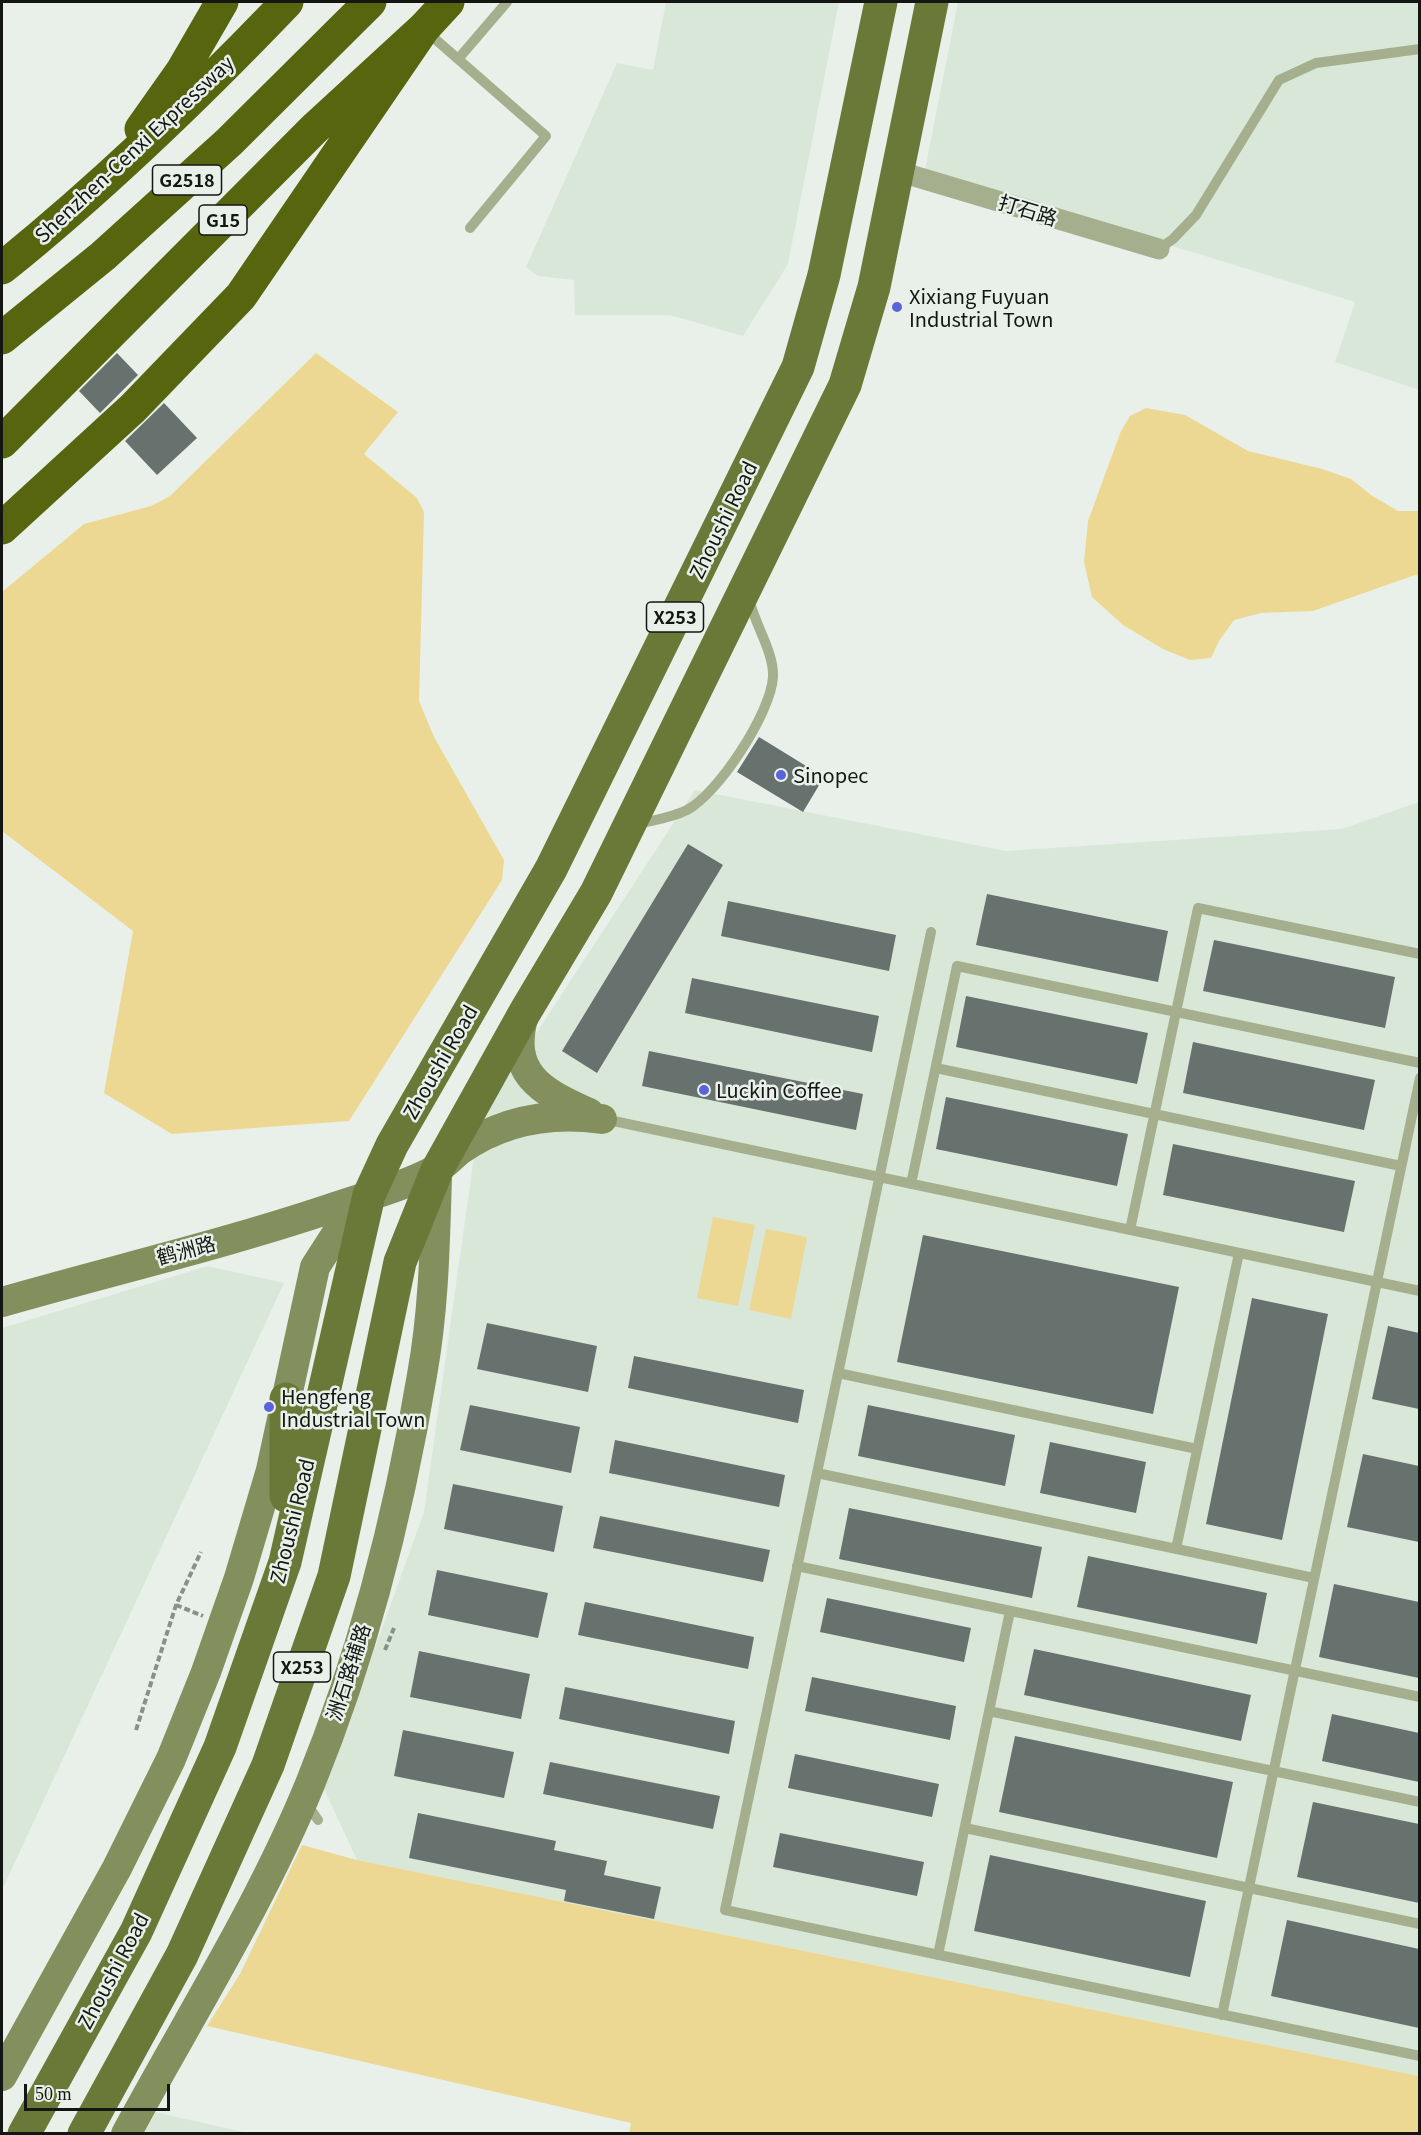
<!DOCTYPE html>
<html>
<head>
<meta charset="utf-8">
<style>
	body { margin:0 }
	#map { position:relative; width:1421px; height:2135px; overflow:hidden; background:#e9f0e9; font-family:Georgia,serif }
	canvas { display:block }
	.frame { position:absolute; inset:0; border:3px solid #131613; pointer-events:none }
	.scale { position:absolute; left:24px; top:2084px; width:146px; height:27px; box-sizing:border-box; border:3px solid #131613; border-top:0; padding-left:8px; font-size:18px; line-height:21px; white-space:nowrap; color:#131613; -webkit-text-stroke:4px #e9f0e9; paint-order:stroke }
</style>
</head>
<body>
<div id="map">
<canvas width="1421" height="2135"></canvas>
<div class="frame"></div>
<div class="scale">50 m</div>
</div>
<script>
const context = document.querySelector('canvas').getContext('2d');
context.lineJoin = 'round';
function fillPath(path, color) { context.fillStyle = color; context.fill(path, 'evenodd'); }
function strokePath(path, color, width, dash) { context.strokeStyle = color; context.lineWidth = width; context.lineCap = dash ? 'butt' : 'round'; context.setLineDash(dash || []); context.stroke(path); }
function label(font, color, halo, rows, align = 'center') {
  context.font = font + ' Georgia,"Noto Sans SC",serif'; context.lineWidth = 5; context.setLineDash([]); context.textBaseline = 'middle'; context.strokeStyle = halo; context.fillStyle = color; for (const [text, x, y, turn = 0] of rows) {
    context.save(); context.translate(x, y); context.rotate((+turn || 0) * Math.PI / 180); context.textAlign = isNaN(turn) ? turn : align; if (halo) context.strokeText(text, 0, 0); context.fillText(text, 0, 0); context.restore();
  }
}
fillPath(new Path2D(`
	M666,2H839L788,264L743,336L670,315H575L574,280L538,276L526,267L617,63L653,70Z
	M958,2H1419V390L1335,362L1355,302L925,170Z
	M695,790L1006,851L1342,829L1419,802V2076L357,1860L324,1789L424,1512L479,1121Z
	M208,1266L284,1283L2,1890V1328Z
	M154,2112L248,2133L142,2134Z`), '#d9e7d9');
fillPath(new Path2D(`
	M316,353L398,412L364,454L417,498L424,512L419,701L434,737L504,860L502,880L349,1121L172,1134L104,1093L133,931L2,831V592L84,524L151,506L170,496Z
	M1146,408L1185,415L1248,451L1322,469L1351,479L1371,495L1398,511H1419V576L1415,575L1313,611L1261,613L1234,620L1219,641L1211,658L1190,660L1163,649L1123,625L1092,597L1084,562L1088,521L1121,431L1130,416Z
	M713,1217L755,1225L738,1306L697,1298Z
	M766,1229L807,1237L791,1319L749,1310Z
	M302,1845L357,1860L1419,2076V2133H629L631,2123L207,2026L240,1974Z`), '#ecd892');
fillPath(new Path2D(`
	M117,353L138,375L100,413L79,391Z
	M164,403L197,438L157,475L125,441Z
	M759,737L824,777L803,812L737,772Z
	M688,844L723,865L597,1073L562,1051Z
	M987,894L1168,931L1158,982L976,945Z
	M728,901L896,935L889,971L721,936Z
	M1214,940L1395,977L1385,1028L1203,991Z
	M692,978L879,1016L872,1052L685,1013Z
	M966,996L1148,1033L1137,1084L956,1047Z
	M1193,1042L1375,1080L1364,1130L1183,1093Z
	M649,1051L863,1094L856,1130L642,1086Z
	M946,1097L1128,1134L1117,1186L936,1149Z
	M1173,1144L1355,1181L1344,1232L1163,1195Z
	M923,1235L1179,1287L1153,1414L897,1362Z
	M1252,1298L1328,1314L1282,1540L1206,1524Z
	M487,1323L597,1346L588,1392L477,1369Z
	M1388,1326L1419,1333V1409L1372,1399Z
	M634,1356L804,1390L798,1423L628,1388Z
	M470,1405L580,1427L571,1473L460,1450Z
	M868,1405L1015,1435L1005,1486L858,1456Z
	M615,1440L785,1475L779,1507L609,1473Z
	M1050,1442L1146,1462L1136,1513L1040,1493Z
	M1363,1454L1419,1466V1542L1347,1527Z
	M453,1484L563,1506L554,1552L444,1529Z
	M849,1508L1042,1547L1032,1598L839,1559Z
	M600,1516L770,1550L763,1582L593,1548Z
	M1088,1556L1267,1593L1257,1644L1077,1607Z
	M437,1570L548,1593L538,1638L428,1615Z
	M1334,1584L1419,1602V1678L1319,1657Z
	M827,1598L971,1628L964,1662L820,1632Z
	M585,1602L754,1637L748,1669L578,1635Z
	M1034,1649L1251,1695L1241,1741L1024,1695Z
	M419,1651L530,1674L521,1719L410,1697Z
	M812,1677L956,1706L950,1740L805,1711Z
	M565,1687L735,1721L729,1754L559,1719Z
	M1332,1714L1419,1733V1782L1322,1761Z
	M403,1730L514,1752L504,1798L394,1776Z
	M1015,1736L1233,1782L1217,1858L999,1812Z
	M795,1754L939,1784L932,1817L788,1788Z
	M550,1762L720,1796L713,1829L543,1794Z
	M1313,1802L1419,1824V1903L1297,1877Z
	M418,1813L556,1841L554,1850L607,1861L604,1875L661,1887L654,1919L564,1901L566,1890L409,1858Z
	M780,1833L924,1862L917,1896L773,1867Z
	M990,1855L1206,1901L1190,1977L974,1931Z
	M1287,1920L1419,1949V2028L1271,1996Z`), '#67716d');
strokePath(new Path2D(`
	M176,1605L203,1616
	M385,1650L394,1628
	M136,1730L176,1605L201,1552`), '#8a8f8a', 4, [6, 3]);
strokePath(new Path2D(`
	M426,31L546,136L470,228
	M459,58L507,2
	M1159,249L1173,239L1196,215L1279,80L1316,63L1420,49
	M638,824C654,820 671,818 687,810C718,794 771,713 773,677C774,651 754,624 749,598
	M931,932L725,1910L1420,2056
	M936,1068L1401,1166
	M604,1119L1420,1291
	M911,1184L957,966L1420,1063
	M1130,1230L1198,908L1420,954
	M838,1373L1197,1449
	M817,1473L1314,1578
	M1176,1549L1239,1253
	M797,1566L1420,1697
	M989,1711L1420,1802
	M307,1804L318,1820
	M965,1828L1420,1924
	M938,1955L1010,1611
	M1222,2015L1420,1078`), '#a6af8d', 10);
strokePath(new Path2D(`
	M897,171L1159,249`), '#a6af8d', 21);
strokePath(new Path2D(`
	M524,1015C507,1073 541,1092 589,1113
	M2,1302C110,1271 221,1245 329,1209C364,1197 403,1187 435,1170C445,1165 452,1156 460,1150C503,1120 552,1112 602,1119
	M2,2076L117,1868L171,1759L206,1672L239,1578L271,1470L315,1267L342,1225L369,1195
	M126,2134C188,2019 260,1906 310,1784C363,1654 399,1513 422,1375C434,1309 435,1242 437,1176`), '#838f5d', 30);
strokePath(new Path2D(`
	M286,1496V1399
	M24,2134L136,1932L220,1747L285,1562L369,1195L392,1145L551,869L798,367L824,275L881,2
	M84,2134L182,1955L268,1765L334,1576L400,1262L437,1170L525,1012L596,893L845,385L874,287L932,2`), '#6b7938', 33);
strokePath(new Path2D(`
	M141,129L182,71L222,2
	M2,268C104,186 197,96 287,2
	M2,338L103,256L229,142L370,2
	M2,442L314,129L424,28L448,2
	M2,528L133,408L241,296L424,28`), '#56650e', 33);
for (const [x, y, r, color] of [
	[897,307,6,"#5964db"],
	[781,775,6,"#5964db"],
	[704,1090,6,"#5964db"],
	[269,1407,6,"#5964db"]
]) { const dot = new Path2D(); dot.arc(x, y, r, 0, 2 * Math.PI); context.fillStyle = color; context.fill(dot); strokePath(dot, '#e9f0e9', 2); }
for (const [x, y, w] of [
	[187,180,69],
	[223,220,48],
	[675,617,57],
	[302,1667,57]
]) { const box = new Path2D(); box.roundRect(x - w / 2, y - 15, w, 30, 4.5); context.fillStyle = '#e9f0e9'; context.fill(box); strokePath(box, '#131613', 1.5); }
label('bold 18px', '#131613', null, [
	["G2518",187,180],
	["G15",223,220],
	["X253",675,617],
	["X253",302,1667]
]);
label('20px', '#131613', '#e9f0e9', [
	["Shenzhen-Cenxi Expressway",134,149,-43],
	["打石路",1028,210,17],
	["Zhoushi Road",723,520,-64],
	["Zhoushi Road",440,1062,-60],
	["鹤洲路",186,1250,-15],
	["Zhoushi Road",292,1521,-76],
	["洲石路辅路",348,1672,-72],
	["Zhoushi Road",113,1971,-62]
]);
label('20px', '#131613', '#e9f0e9', [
	["Xixiang Fuyuan",909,296],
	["Industrial Town",909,319],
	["Sinopec",793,775],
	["Luckin Coffee",716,1090],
	["Hengfeng",281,1396],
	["Industrial Town",281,1419]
], 'left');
</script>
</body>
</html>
